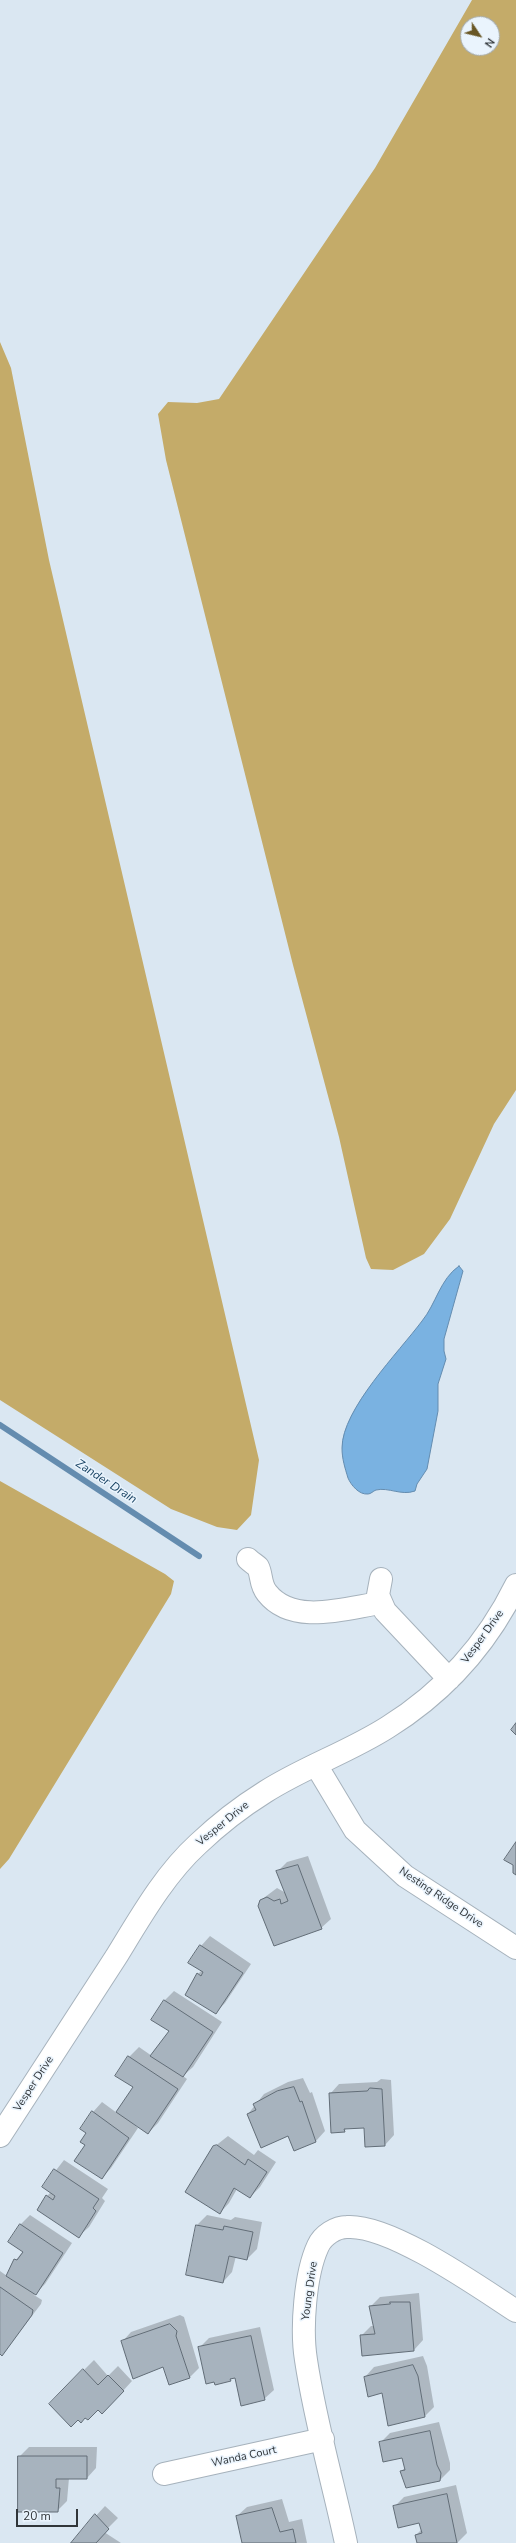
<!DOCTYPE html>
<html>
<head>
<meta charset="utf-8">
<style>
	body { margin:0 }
	#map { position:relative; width:516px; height:2543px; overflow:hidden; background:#dae7f2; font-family:"Nunito Sans",sans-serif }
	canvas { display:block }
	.north { position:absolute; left:460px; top:16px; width:40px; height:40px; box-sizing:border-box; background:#eaf4fd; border:1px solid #a0a8af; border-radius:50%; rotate:125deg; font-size:11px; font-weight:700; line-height:16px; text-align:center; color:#303539 }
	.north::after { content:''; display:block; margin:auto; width:14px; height:18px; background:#695725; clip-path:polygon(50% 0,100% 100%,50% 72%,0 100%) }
	.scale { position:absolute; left:16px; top:2509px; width:62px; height:18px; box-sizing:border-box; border:2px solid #303539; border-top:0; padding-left:5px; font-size:12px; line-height:14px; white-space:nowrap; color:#303539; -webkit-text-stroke:3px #eaf4fd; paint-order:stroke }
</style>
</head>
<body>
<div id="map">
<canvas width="516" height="2543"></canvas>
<div class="north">N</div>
<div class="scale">20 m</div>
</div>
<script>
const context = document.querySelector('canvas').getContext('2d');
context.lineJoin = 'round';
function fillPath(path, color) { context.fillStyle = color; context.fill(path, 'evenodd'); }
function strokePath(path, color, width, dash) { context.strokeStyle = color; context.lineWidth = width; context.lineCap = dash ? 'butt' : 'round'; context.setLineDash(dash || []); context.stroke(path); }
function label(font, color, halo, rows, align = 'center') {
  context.font = font + ' "Nunito Sans",sans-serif'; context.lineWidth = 3; context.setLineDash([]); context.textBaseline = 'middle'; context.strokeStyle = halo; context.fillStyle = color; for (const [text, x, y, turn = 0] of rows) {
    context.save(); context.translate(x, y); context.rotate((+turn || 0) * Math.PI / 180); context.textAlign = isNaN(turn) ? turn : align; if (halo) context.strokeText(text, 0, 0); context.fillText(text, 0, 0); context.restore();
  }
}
fillPath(new Path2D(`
	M472,0H516V1090L494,1124L450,1219L424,1254L393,1270L371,1269L366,1258L339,1137L293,965L166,460L158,414L168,402L197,403L219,399L375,168ZM468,24H492V48H468Z
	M0,342L11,368L49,560L259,1460L251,1515L237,1530L217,1527L171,1509L0,1400Z
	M0,1481L165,1574L174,1581L171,1594L9,1859L0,1869Z`), '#c4ab69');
const water = new Path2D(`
	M459,1266L463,1271L444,1339V1351L446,1359L438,1384V1411L427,1469L417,1484L415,1491C401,1496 389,1487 376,1490C373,1491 371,1494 368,1494C359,1495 351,1485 348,1478C345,1468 342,1459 342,1448C342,1409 399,1352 422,1321C436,1304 440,1279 459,1266Z`);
fillPath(water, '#7ab2e1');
strokePath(water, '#648caf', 1);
fillPath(new Path2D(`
	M308,1856L331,1919L321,1928L261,1900L277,1888L286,1893L277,1872L287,1862Z
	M210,1936L251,1964L225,2003L215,2013L198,1974L202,1970L201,1946Z
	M174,1991L222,2022L193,2067L183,2076L187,2079L158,2123L148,2133L130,2121L138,2128L111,2168L102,2178L86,2145L93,2112L102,2102L117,2113L134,2087L129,2057L139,2047L152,2056L170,2031L164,2001Z
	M303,2078L310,2093L312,2092L325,2131L316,2141L294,2149L289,2135L248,2114L264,2094L288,2082Z
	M381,2079L391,2080L394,2135L385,2145L365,2127L347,2128L344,2131L330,2094L339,2084L377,2082Z
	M228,2136L254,2155L258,2150L276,2162L260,2187L250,2197L237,2189L229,2203L220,2213L214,2147Z
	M64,2160L108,2189L102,2198L105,2201L89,2227L79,2236L47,2196L51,2192L43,2187Z
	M30,2215L72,2243L45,2284L34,2295L42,2300L41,2304L2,2355L0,2353V2271L7,2276L10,2271L9,2269L23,2251L20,2225Z
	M207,2215L231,2220L235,2217L262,2222L257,2249L247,2259L236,2256L232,2272L223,2282L187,2275L197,2225Z
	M419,2293L423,2340L414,2350L361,2336L371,2326H374L370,2307L380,2297Z
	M180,2315L184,2317L199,2368L190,2377L122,2342L131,2332Z
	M260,2327L274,2390L264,2399L236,2376L230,2380L199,2348L209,2338Z
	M423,2356L427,2366L434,2407L425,2416L383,2392L365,2377L374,2367Z
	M94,2360L108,2376L118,2366L132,2381L112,2403L98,2409L50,2404Z
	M439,2422L450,2463V2470L440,2480L401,2471L405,2468L403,2457L380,2443L390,2433Z
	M29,2447H97L96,2468L87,2478H69L67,2501L57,2511L19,2457Z
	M456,2485L467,2533L457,2543H418L416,2535L422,2529L420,2522L394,2507L404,2497Z
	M282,2499L289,2522L302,2519L307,2543H243L237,2516L247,2507Z
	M105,2506L118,2518L104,2532L121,2543H71Z`), '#0003');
strokePath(new Path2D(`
	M0,1425L199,1556`), '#648caf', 6);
const building = new Path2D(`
	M516,1723V1735L511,1730Z
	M516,1842V1875L513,1873V1865L504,1860Z
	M298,1865L322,1929L274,1946L258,1906L260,1900L267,1897L274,1901L280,1899L281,1904L288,1901L276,1871Z
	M200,1945L243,1973L216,2014L185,1995L197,1973L201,1976L203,1972L188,1963Z
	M164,2000L213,2032L183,2077L150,2056L169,2031L151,2020Z
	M128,2056L178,2089L148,2134L116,2112L133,2087L115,2076Z
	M294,2087L300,2102L302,2101L316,2142L294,2151L288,2136L261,2148L247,2114L256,2110L253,2104L277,2091Z
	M370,2088L382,2089L385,2146L365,2147L364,2128L344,2129L345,2132L331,2133L329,2093L367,2091Z
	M92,2111L129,2138L102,2179L74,2161L85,2145L80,2142L86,2133L80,2129Z
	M217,2145L245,2165L248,2159L267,2172L250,2198L234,2188L220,2214L185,2192L213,2146Z
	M54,2169L99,2199L93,2208L96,2211L79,2238L37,2210L46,2195L53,2200L55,2196L42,2187Z
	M20,2224L63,2253L36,2295L6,2276L14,2259L17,2260L23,2252L8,2242Z
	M196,2225L223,2230L224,2226L253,2232L247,2260L229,2256L223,2283L186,2275Z
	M0,2287L33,2310L32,2315L2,2356L0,2354Z
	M390,2302H410L414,2351L362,2356L360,2335L375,2334L369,2306L390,2304Z
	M170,2324L177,2331L176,2336L190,2378L169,2385L163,2367L133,2379L121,2341Z
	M251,2336L265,2400L241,2406L235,2378L230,2379L231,2381L215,2385L214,2382L206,2384L198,2347Z
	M413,2365L418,2376L425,2417L388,2426L382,2393L368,2397L364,2377Z
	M83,2369L98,2385L108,2375L124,2391L102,2414L98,2410L88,2420L85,2418L81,2423L78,2420L71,2427L49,2404Z
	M430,2431L437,2465L441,2473L440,2481L406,2488L400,2471L405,2470L402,2458L383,2462L379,2442Z
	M18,2456H87V2479H56V2488H60L58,2512H18Z
	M447,2494L457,2543H417L415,2535L422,2533L419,2523L398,2528L393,2506Z
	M272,2508L280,2532L293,2529L296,2543H242L236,2516Z
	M95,2514L109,2529L96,2543H71Z`);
fillPath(building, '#a7b3be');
strokePath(building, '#626d77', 1);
const minor = new Path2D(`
	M248,1559C251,1562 256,1565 258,1567C262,1575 260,1585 267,1593C293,1626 346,1608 380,1603
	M381,1579L378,1595L385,1611L449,1679
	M316,1765L355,1830L405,1876L516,1948
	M0,2136C39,2076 77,2017 116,1957C140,1918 164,1875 198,1844C218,1825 241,1807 265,1792C304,1767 349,1752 388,1727C444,1692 487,1644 516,1585
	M164,2474L323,2439
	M346,2543C333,2482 315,2421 306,2360C301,2329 305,2274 318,2246C323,2235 336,2227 347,2227C390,2224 479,2287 516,2311`);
strokePath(minor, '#a6b2bc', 24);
strokePath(minor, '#fff', 22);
label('11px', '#303539', '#eaf4fd', [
	["Vesper Drive",483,1637,-54],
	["Vesper Drive",223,1824,-39],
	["Nesting Ridge Drive",441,1898,34],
	["Vesper Drive",34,2084,-57],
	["Young Drive",310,2291,-82],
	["Wanda Court",244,2457,-12]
]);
label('italic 12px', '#194363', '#eaf4fd', [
	["Zander Drain",106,1482,33]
]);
</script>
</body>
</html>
